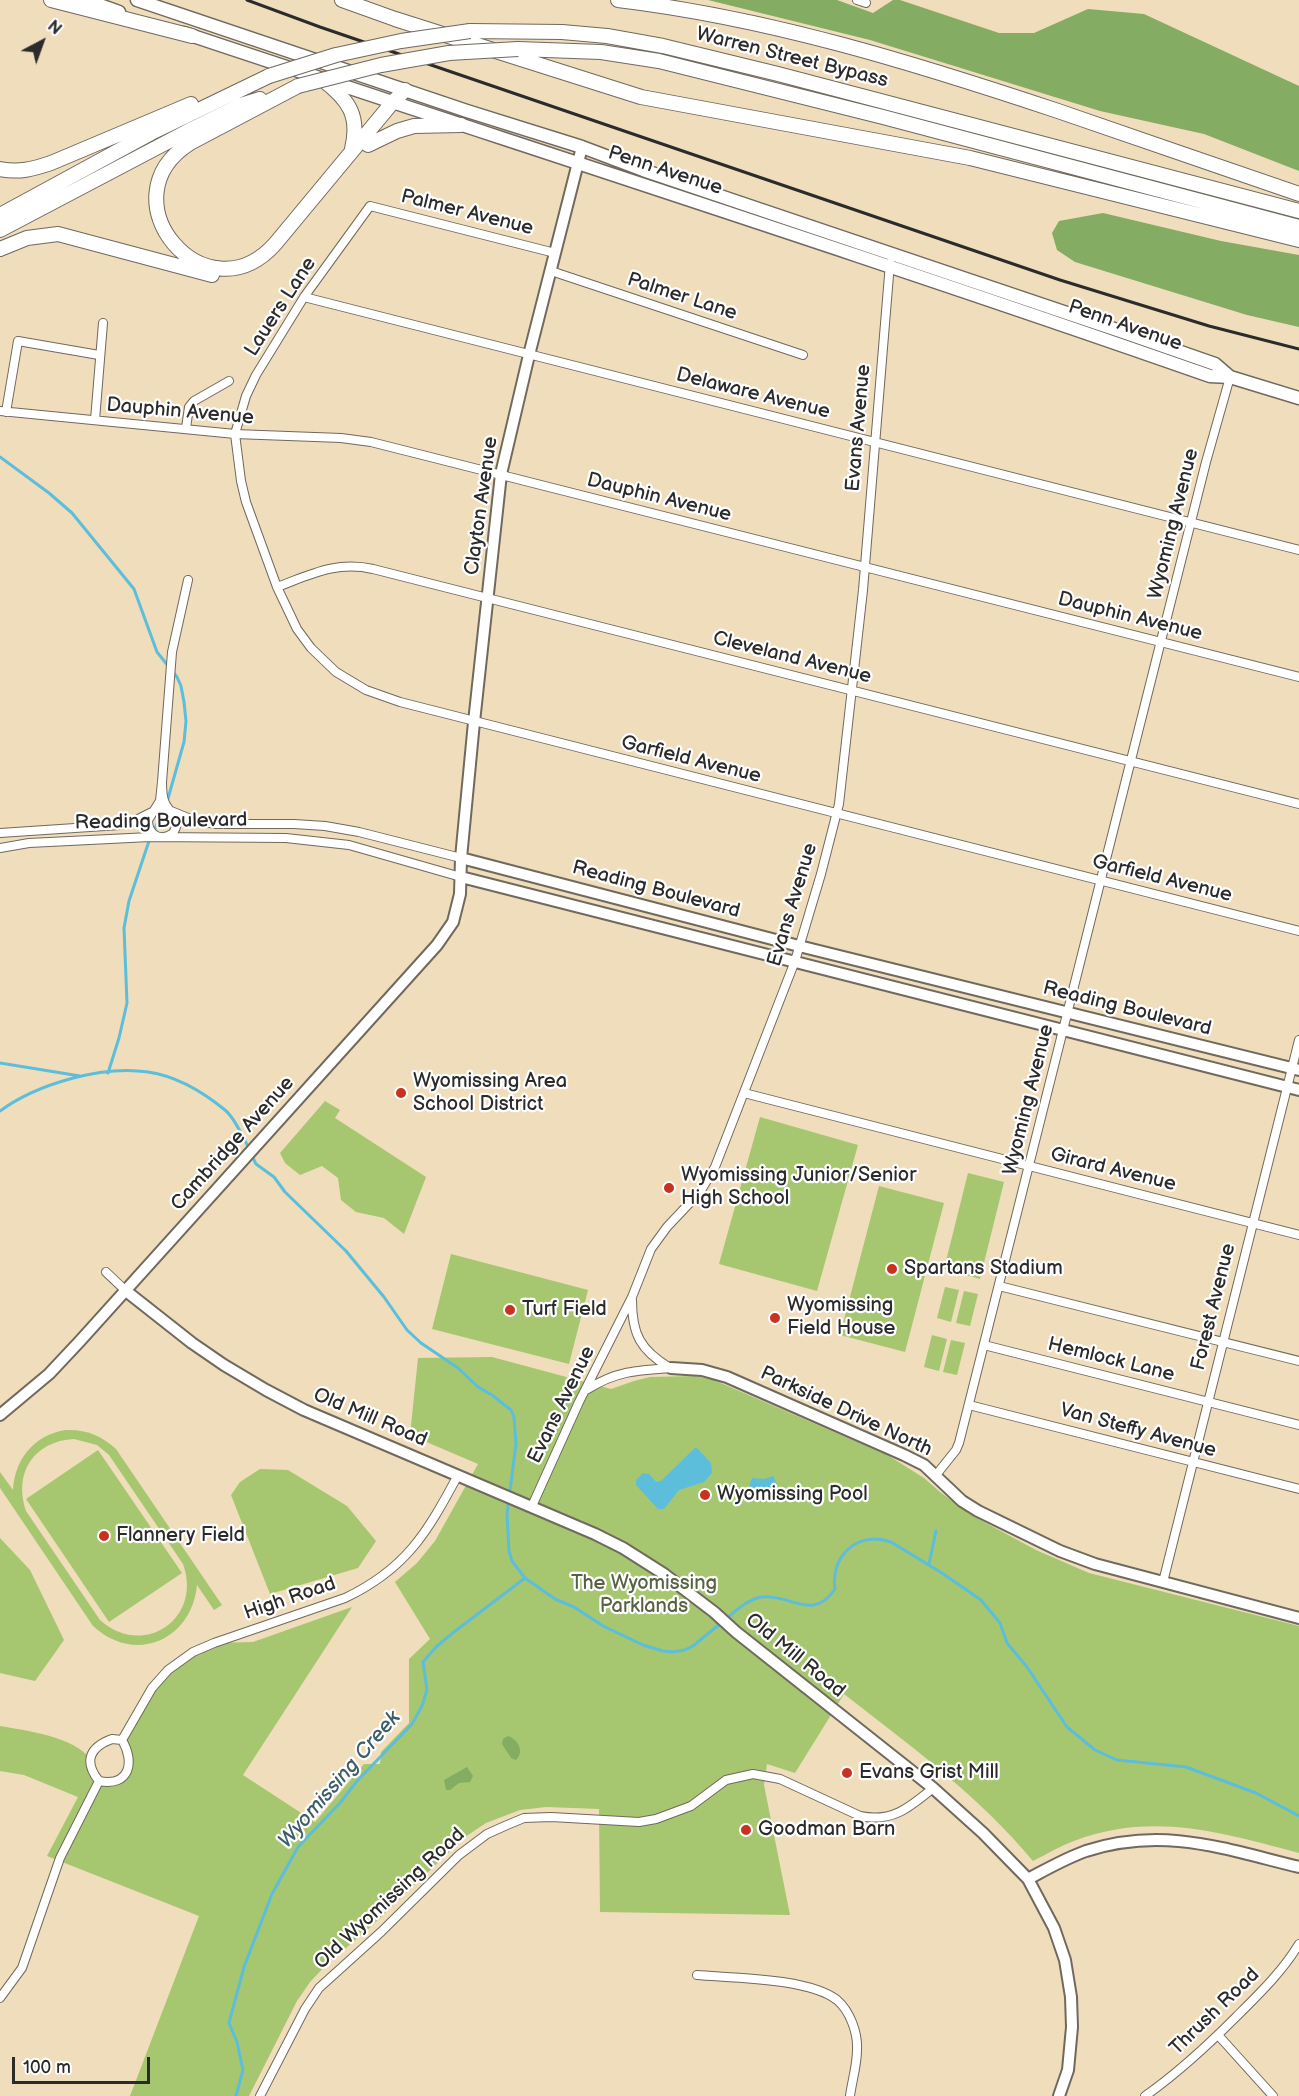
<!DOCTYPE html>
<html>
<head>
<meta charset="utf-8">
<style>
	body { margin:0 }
	#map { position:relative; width:1299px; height:2096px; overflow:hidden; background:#efddbc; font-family:"Balsamiq Sans",sans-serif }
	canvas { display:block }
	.north { position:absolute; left:12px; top:12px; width:60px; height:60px; -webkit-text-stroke:4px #fff; paint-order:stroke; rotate:41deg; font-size:16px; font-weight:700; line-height:24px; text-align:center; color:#2b2b2b }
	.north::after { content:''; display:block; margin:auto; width:21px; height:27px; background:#2b2b2b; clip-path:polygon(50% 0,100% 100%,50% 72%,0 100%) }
	.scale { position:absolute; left:12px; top:2057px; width:138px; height:27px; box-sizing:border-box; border:3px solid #2b2b2b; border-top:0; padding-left:8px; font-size:18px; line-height:21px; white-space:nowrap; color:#2b2b2b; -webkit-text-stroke:4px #fff; paint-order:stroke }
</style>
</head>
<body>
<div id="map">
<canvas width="1299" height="2096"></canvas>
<div class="north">N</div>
<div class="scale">100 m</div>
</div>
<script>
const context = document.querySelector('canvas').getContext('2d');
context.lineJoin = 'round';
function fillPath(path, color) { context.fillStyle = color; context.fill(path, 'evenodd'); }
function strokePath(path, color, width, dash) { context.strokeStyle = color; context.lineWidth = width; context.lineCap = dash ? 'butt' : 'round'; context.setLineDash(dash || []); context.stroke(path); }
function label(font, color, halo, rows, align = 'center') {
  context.font = font + ' "Balsamiq Sans",sans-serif'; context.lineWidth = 4.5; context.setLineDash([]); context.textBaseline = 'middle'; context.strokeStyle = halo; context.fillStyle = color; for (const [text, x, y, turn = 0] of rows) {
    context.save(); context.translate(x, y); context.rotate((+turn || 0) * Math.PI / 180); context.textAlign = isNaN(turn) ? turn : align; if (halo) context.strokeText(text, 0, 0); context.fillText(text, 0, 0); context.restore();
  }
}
fillPath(new Path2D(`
	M325,1101L340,1110L335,1118L426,1177L404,1234L384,1218L356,1212L341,1200L338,1178L322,1166L300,1175L285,1163L280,1153Z
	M760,1117L858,1145L817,1291L719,1264Z
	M968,1173L1004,1182L980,1279L944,1269Z
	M879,1186L944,1203L905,1352L840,1335Z
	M451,1254L588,1290L569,1364L432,1329Z
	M945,1287L959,1290L951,1322L937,1318Z
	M964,1291L978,1294L970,1326L956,1323Z
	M932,1335L947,1339L939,1371L924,1367Z
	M951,1340L965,1343L957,1375L943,1372Z
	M492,1357L611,1389L634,1381L650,1377L695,1376L714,1380L889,1456L924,1478L940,1492L973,1516L1036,1550L1089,1573L1299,1626V1853C1223,1833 1152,1811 1074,1841C1060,1846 1047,1854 1033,1861C979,1796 911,1746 844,1694L795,1773L767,1764L764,1785L790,1915L600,1912L599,1809L546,1807L520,1810L486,1823L465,1837L365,1932L328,1963L310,1982L297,2001L249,2096H130L199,1916L47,1856L78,1797L24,1775L0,1771V1726C24,1730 76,1737 90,1759C94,1766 96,1774 99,1781L114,1782L129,1768L122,1740L160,1678L214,1643L253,1642L352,1607L243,1775L315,1822L364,1764H380L381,1752L409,1723V1659L430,1639L395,1582L417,1563L435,1541L478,1464L410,1435L418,1358Z
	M65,1430C85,1429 101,1435 116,1449L222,1605L214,1610L197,1585C192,1640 135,1665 93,1626L0,1488V1472L13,1490C15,1459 33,1436 65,1430ZM74,1439L97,1445L109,1455L183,1564C203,1619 143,1659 100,1620L26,1511C13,1473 34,1441 74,1439Z
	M98,1450L182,1573L109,1622L26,1499Z
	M260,1469L288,1470L347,1506L376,1541L358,1568L270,1594L231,1495L240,1482Z
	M0,1538L30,1570L64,1640L35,1681L0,1673Z`), '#a6c76f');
fillPath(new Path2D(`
	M708,0H837L873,13L893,0H900L999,33H1034L1088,9L1144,14L1299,86V171L1204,134L1100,111L870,40Z
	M1103,213L1221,241L1299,255V327L1247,315L1075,262L1057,250L1052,233L1059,221Z
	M508,1736C518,1739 525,1752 516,1760L511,1758L502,1744L503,1739Z
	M467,1767L473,1776L470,1782L459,1783L450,1790H446L444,1780Z`), '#84ac62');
fillPath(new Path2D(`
	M696,1447L711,1463L712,1473L704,1482L679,1490L664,1509H658L636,1485V1480L643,1473L649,1474L656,1482L661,1481Z
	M773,1476L777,1484L773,1489L756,1490L749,1487L752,1478L764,1479Z`), '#5cbeda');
strokePath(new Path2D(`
	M0,457L49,493L72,513L134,589L157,652L177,677L181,686L184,702L186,721L184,742L167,802
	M153,832L165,809
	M0,1063L80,1076
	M108,1073L119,1038L127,1003L124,928L129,901L150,838
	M0,1111C37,1084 102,1065 148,1072C176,1076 203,1092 225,1110C235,1118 242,1136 249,1148
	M251,1154L256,1164L274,1177L285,1192L346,1251L384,1297L407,1330L421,1343L458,1368L478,1387L492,1395L511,1410L514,1417L516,1444L507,1514L509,1551L512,1561L525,1578L555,1599L574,1607L603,1626L643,1645L663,1651L673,1652L685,1650L693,1646L721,1623
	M929,1564L936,1531
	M726,1619C737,1610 748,1599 762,1597C791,1594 813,1622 835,1589C830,1556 858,1530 891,1542L942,1573L981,1600L1000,1623L1007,1643L1027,1667L1067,1727L1095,1750L1117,1760L1186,1767L1256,1793L1299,1816
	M236,2096L243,2070L237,2042L229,2023L244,1967L272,1894L298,1847L340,1803L357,1781L412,1724L422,1706L427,1690L423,1662L436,1647L454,1632L525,1578`), '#5cbeda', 3);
const street = new Path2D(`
	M857,0L866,3
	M555,253L370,206L304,297L256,375L246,396L235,434L241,481L246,502L277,587L297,629L311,648L336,672L366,690L400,702L1299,931
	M551,271L803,355
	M304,297L1299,550
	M0,411L235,434L341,438L371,442L1299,677
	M6,412L18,341L99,355
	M95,420L103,323
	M186,428L189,407L194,401L229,381
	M277,587C312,574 336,561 373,569L1299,804
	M162,782C162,789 162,797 165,803C171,815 183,821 172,834C159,842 148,834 148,820L160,801L162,782L172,652L188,580
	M0,833L120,825L134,821L158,809L164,808L193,820L216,824H294L325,826L359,832L461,858
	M0,848L29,843L150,837L286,838L349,845L461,877
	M744,1093L1299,1235
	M106,1272L126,1291
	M999,1286L1299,1361
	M632,1300C632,1334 640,1350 670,1368
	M984,1345L1299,1425
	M588,1389C616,1371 639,1370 671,1368
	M969,1405C1079,1432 1189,1461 1299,1489
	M936,1475L956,1450L959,1443L1206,462L1230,377
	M532,1506L579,1402L632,1297L651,1249L667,1227L700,1192L715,1167L795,961L821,874L839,804L863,590L890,263
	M1163,1582L1299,1040
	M112,1739L122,1740C135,1762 130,1787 99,1781C83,1761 90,1747 112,1739Z
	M122,1740L152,1688L168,1670L193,1652L214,1643L345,1598C406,1569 427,1533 458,1475
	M697,1975C733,1978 809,1978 837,2000C850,2011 858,2033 857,2050C857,2065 852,2081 850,2096
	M0,1998L22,1968L60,1858L99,1781
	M1218,2035L1273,2096
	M260,2096L305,2009L319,1988L381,1932L459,1855L487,1834L507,1825L524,1818L551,1817L639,1822L656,1819L691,1806L726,1780L753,1774L780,1779L860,1816C892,1823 910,1807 933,1788
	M1145,2096C1178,2073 1208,2045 1236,2017C1259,1994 1282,1972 1299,1944`);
const secondary = new Path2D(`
	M461,858L799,946L1299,1070
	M461,877L1299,1090
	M126,1291L192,1343L224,1365L266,1390L304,1410L595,1534L623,1548L664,1574L714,1612L736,1632L933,1788L983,1833L1028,1879L1054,1928L1065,1960L1071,1997L1072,2027L1068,2070L1059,2096
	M671,1368L702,1370L727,1377L904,1455L924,1465L962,1501L978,1511L1060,1551L1095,1564L1299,1618
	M0,1415L49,1374L80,1341L437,945L453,922L460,894L461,858L474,722L501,474L529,355L582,147
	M1028,1879C1047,1869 1066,1858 1086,1851C1164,1826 1224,1849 1299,1867`);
const primary = new Path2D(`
	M86,0L119,12
	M137,0L467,111L582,147L643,170L1126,333L1215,364L1230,377
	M184,33C526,147 870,257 1210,376L1230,377L1299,398`);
const highway = new Path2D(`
	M51,0L192,36
	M342,0L395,19L641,97L970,158L1299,240
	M618,0C769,18 914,63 1058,111C1138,139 1219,166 1299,194
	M470,31L562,32L607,36L663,46L778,74L1299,211
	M518,49L601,52L659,61L883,117L1299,227
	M323,80C349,100 360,116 352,149
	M298,86L190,143C102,199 206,321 275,244L392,103L405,90
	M368,145L397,131L414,126L461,125
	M0,169C19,173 33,169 51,163L191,104
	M0,215L151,133L269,76
	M0,230L192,129L241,105L260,99
	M0,249L27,238L58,234L212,275`);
strokePath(street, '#70695e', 10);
strokePath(secondary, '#70695e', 14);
strokePath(primary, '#70695e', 15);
strokePath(highway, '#70695e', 16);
strokePath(street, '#fff', 8);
strokePath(secondary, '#fff', 10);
strokePath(primary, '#fff', 12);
strokePath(highway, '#fff', 14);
strokePath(new Path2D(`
	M247,0L320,27L1060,280L1209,326L1299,349`), '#2b2b2b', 3);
const highwayBridge = new Path2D(`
	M269,76L336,55L401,41L470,31
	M298,86L381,65L449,53L518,49`);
strokePath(highwayBridge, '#70695e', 16, []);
strokePath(highwayBridge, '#fff', 14);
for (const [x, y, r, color] of [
	[401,1093,6,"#c8321e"],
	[669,1188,6,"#c8321e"],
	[892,1269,6,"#c8321e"],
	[510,1310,6,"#c8321e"],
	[775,1318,6,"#c8321e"],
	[705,1495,6,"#c8321e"],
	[104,1536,6,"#c8321e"],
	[847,1773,6,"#c8321e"],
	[746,1830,6,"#c8321e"]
]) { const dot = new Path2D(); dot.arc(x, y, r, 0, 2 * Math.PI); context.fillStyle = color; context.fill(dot); strokePath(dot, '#fff', 2); }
label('20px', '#2b2b2b', '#fff', [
	["Warren Street Bypass",792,58,14],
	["Penn Avenue",665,171,18],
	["Palmer Avenue",467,213,14],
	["Palmer Lane",682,297,18],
	["Lauers Lane",281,307,-57],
	["Penn Avenue",1125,326,19],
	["Delaware Avenue",753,394,14],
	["Dauphin Avenue",180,412,5],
	["Evans Avenue",859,428,-85],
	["Dauphin Avenue",659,498,14],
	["Clayton Avenue",482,506,-82],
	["Wyoming Avenue",1174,524,-76],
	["Dauphin Avenue",1130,617,14],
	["Cleveland Avenue",792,658,14],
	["Garfield Avenue",691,760,14],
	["Reading Boulevard",161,822,-1],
	["Garfield Avenue",1162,879,14],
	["Reading Boulevard",656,890,15],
	["Evans Avenue",793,905,-73],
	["Reading Boulevard",1127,1009,14],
	["Wyoming Avenue",1029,1100,-76],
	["Cambridge Avenue",233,1144,-48],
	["Girard Avenue",1113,1170,14],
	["Forest Avenue",1214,1307,-76],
	["Hemlock Lane",1111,1360,14],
	["Evans Avenue",562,1405,-64],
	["Parkside Drive North",846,1412,25],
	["Old Mill Road",370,1418,23],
	["Van Steffy Avenue",1138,1431,15],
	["High Road",290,1599,-19],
	["Old Mill Road",795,1656,39],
	["Old Wyomissing Road",390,1899,-43],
	["Thrush Road",1215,2012,-44]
]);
label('20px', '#2b2b2b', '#fff', [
	["Wyomissing Area",413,1082],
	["School District",413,1105],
	["Wyomissing Junior/Senior",681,1176],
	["High School",681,1199],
	["Spartans Stadium",904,1269],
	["Wyomissing",787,1306],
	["Field House",787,1329],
	["Turf Field",522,1310],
	["Wyomissing Pool",717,1495],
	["Flannery Field",116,1536],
	["Evans Grist Mill",859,1773],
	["Goodman Barn",758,1830]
], 'left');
label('20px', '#566243', '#fff', [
	["The Wyomissing",644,1584],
	["Parklands",644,1607]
]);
label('italic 21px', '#3c5e68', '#fff', [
	["Wyomissing Creek",340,1780,-49]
]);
</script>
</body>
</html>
